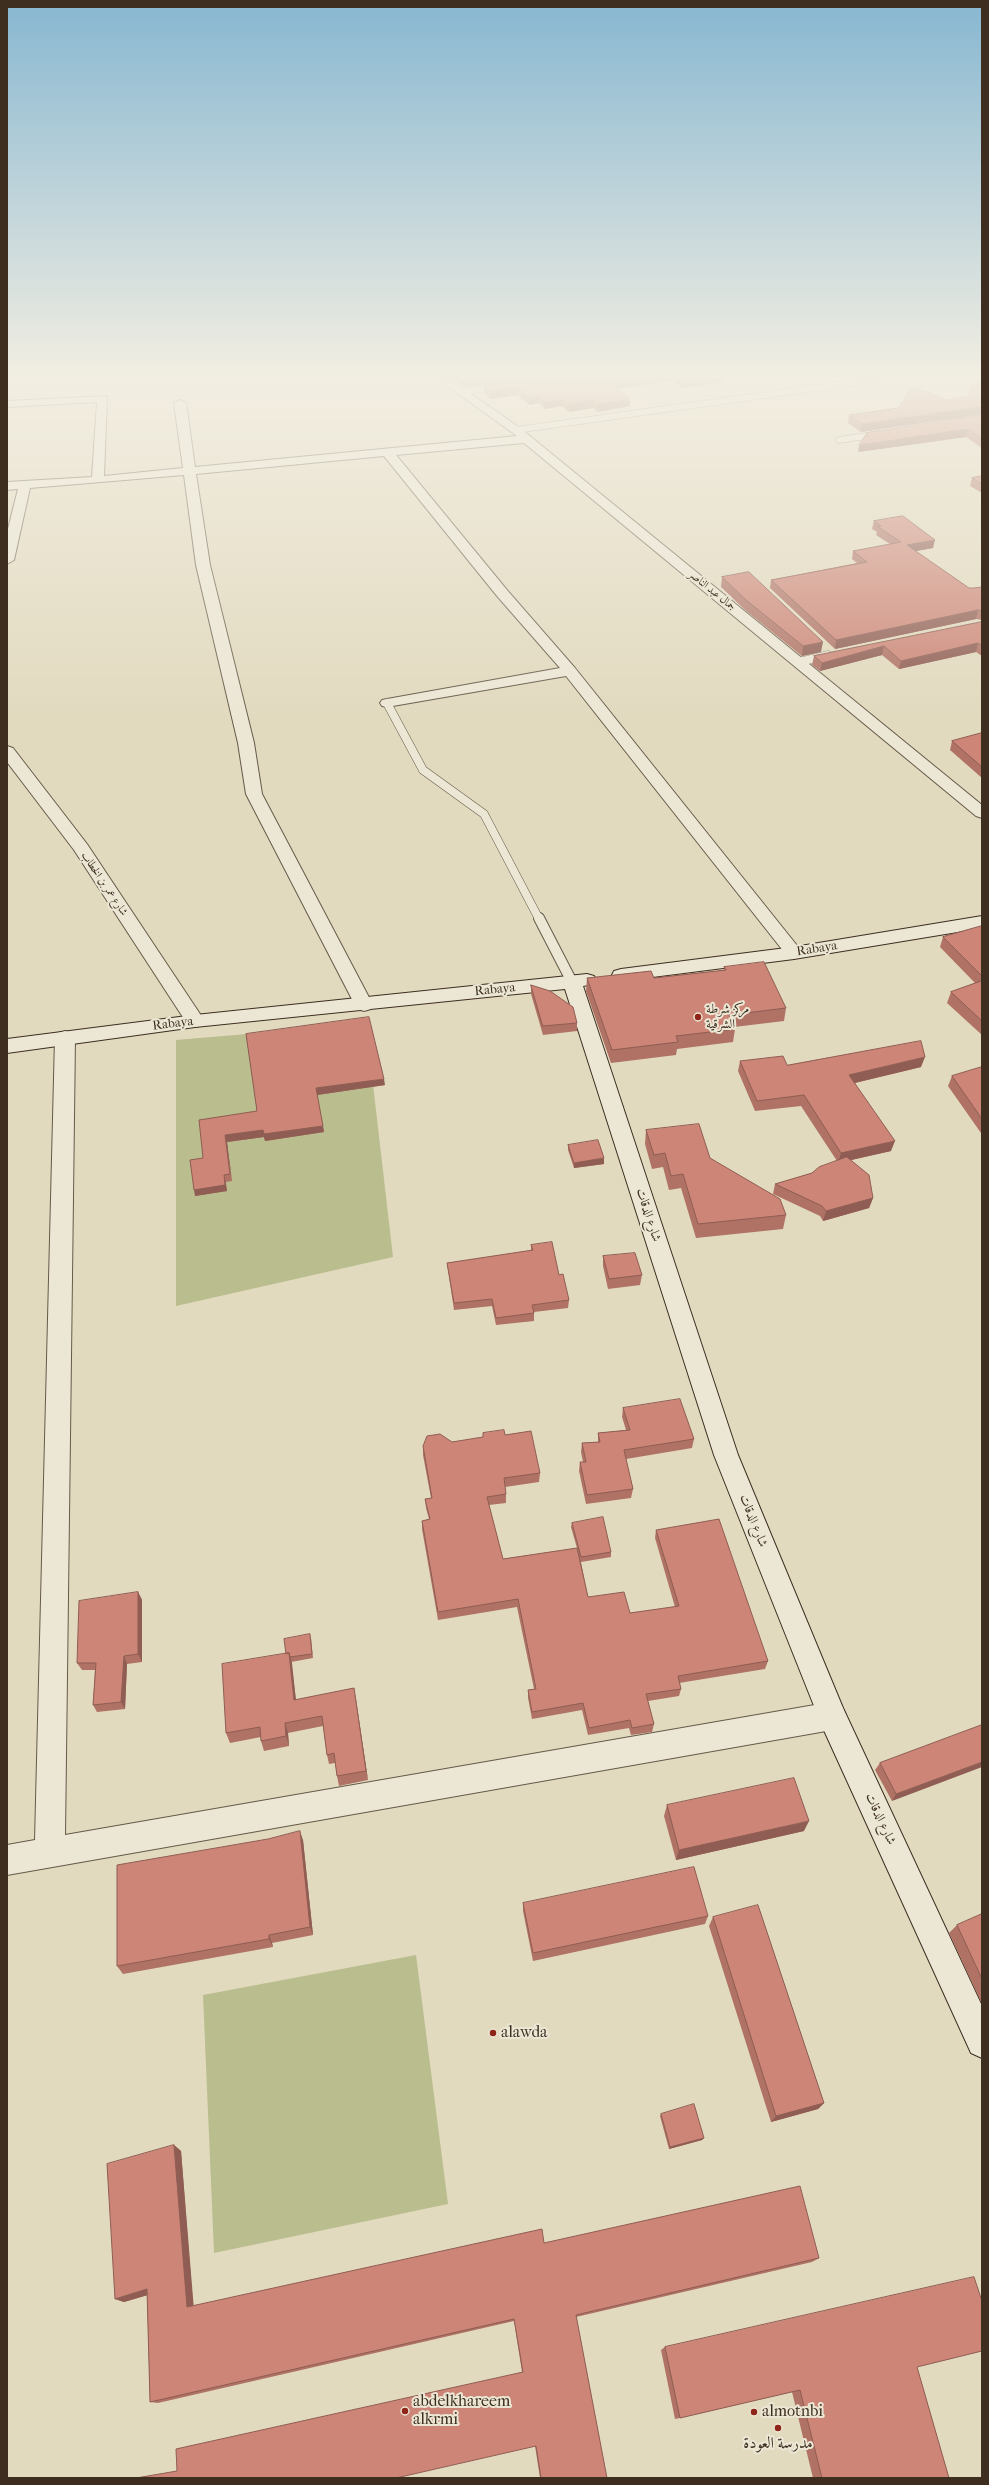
<!DOCTYPE html>
<html>
<head>
<meta charset="utf-8">
<style>
	body { margin:0 }
	#map { position:relative; width:989px; height:2485px; overflow:hidden; background:#e2dabf; font-family:"IM FELL French Canon",serif }
	canvas { display:block }
	.frame { position:absolute; inset:0; border:8px solid #3d2e20; pointer-events:none }
</style>
</head>
<body>
<div id="map">
<canvas width="989" height="2485"></canvas>
<div class="frame"></div>
</div>
<script>
const context = document.querySelector('canvas').getContext('2d');
context.lineJoin = 'round';
function fillPath(path, color) { context.fillStyle = color; context.fill(path, 'evenodd'); }
function strokePath(path, color, width, dash) { context.strokeStyle = color; context.lineWidth = width; context.lineCap = dash ? 'butt' : 'round'; context.setLineDash(dash || []); context.stroke(path); }
function label(font, color, halo, rows, align = 'center') {
  context.font = font + ' "IM FELL French Canon",Amiri,serif'; context.lineWidth = 4; context.setLineDash([]); context.textBaseline = 'middle'; context.strokeStyle = halo; context.fillStyle = color; for (const [text, x, y, turn = 0] of rows) {
    context.save(); context.translate(x, y); context.rotate((+turn || 0) * Math.PI / 180); context.textAlign = isNaN(turn) ? turn : align; if (halo) context.strokeText(text, 0, 0); context.fillText(text, 0, 0); context.restore();
  }
}
fillPath(new Path2D(`
	M366,1024L393,1257L176,1306V1040Z
	M416,1955L448,2204L214,2253L203,1995Z`), '#babd8d');
const laneFar2 = new Path2D(`
	M462,392L499,386
	M516,430L909,375
	M839,440L879,434`);
const laneFar1 = new Path2D(`
	M799,662L828,655
	M387,703L423,770L484,814L539,919`);
const lane = new Path2D(`
	M539,918L572,982`);
const street = new Path2D(`
	M432,375H444L520,428L982,805V818L976,816L524,443L396,455L507,590L575,668L803,953L800,957H788L566,676L387,707L382,706L380,703L382,700L387,699L560,668L497,596L384,456L196,474L210,565L254,743L262,794L373,1005L371,1009L364,1011L357,1009L246,794L238,743L196,565L184,475L30,488L14,560L7,564V533L18,489L7,490V482L92,477L97,402L7,407V401L107,396L104,476L183,468L174,403L180,400L186,403L195,467L517,436Z
	M7,746L13,748L87,844L202,1017L205,1021L202,1025L195,1027L188,1025L74,850L7,762Z
	M65,1031L72,1033L75,1038L65,1835L832,1702L842,1706L846,1716L842,1726L832,1730L7,1875V1845L35,1840L55,1038L58,1033Z`);
const secondary = new Path2D(`
	M967,375H982V382Z
	M982,916V928L794,959L621,981L614,979L612,975L614,971L621,969L794,947Z
	M587,974L594,976L596,980L594,984L583,986L738,1455L843,1708L982,2006V2058L971,2053L822,1726L714,1455L565,989L195,1027L7,1053V1039L195,1015Z`);
strokePath(laneFar2, '#665948', 7);
strokePath(laneFar1, '#665948', 9);
strokePath(lane, '#665948', 12);
strokePath(street, '#665948', 2);
strokePath(secondary, '#3d2e20', 2);
strokePath(laneFar2, '#ece7d5', 6);
strokePath(laneFar1, '#ece7d5', 8);
strokePath(lane, '#ece7d5', 10);
fillPath(street, '#ece7d5');
fillPath(secondary, '#ece7d5');
fillPath(new Path2D(`
	M445,375H541L464,387L455,379Z
	M553,375H724L723,382L682,388L673,381L618,388L630,406L597,412L593,408L569,412L562,406L545,409L539,403L529,405L517,395L490,399L484,393V386Z
	M982,380V414L861,432L848,423L849,415L946,400L968,396L970,387Z
	M982,415V448L966,437L858,452Z
	M982,476V493L970,486L972,478Z
	M874,521L933,548L916,551L969,588H974L982,587V620L976,619L835,649L770,588L771,580L857,563L852,559L853,551L890,544L876,535L877,532L872,529Z
	M722,577L821,652L802,656L745,610L721,587Z
	M982,622V656L976,652L899,669L882,655L820,671L812,665L814,656Z
	M982,733V778L950,750L952,741Z
	M982,926V1035L947,1003L951,992L975,983L940,947L943,937Z
	M724,967L786,1008L784,1021L734,1027L735,1029L733,1042L677,1049L676,1055L611,1063L586,991L587,978H654L724,970Z
	M531,985L577,1023V1031L543,1035L531,994Z
	M246,1034L385,1085L317,1095L324,1132L265,1141L264,1137L227,1142L232,1181L226,1182L227,1191L195,1196L203,1158L257,1111Z
	M740,1061L787,1065L921,1067L855,1083L891,1151L851,1160L873,1198L869,1208L823,1221L820,1216L773,1194L775,1184L812,1173L837,1161L801,1106L755,1111L738,1071Z
	M982,1067V1133H981L948,1086L952,1076Z
	M646,1130L710,1158L786,1215L783,1229L696,1238L681,1188L669,1190L663,1167L652,1169L645,1144Z
	M568,1145L604,1164L574,1168L568,1150Z
	M531,1245L559,1275L569,1300L568,1308L534,1312V1321L496,1325L492,1306L454,1310L448,1270L447,1263L531,1251Z
	M603,1256L642,1275L640,1285L608,1289L603,1266Z
	M623,1408L694,1439L692,1448L626,1459L633,1489L631,1498L586,1504L579,1471L580,1462H583L581,1452L582,1443L598,1442V1433L626,1430L622,1417Z
	M483,1433L505,1435L540,1473L539,1482L505,1487L506,1494V1503L489,1505L503,1559L577,1548L571,1527L572,1523L611,1552V1557L581,1562L588,1597L630,1613L675,1607L655,1538L656,1530L768,1661L765,1669L679,1683L681,1689L679,1696L648,1701L654,1724L652,1732L631,1735L629,1728L588,1735L582,1710L532,1719L528,1698V1690L534,1689L517,1607L438,1620L422,1529V1521L429,1519L426,1508L425,1499L431,1498L423,1455V1446L483,1438Z
	M138,1592L142,1600V1662L127,1664L125,1709L97,1712L93,1705L95,1670H82L77,1663Z
	M311,1638L313,1658L291,1662L296,1700L354,1688L368,1780L339,1786L337,1776L335,1763L329,1764L327,1755L323,1726L288,1733L289,1746L264,1751L261,1741V1737L230,1743L226,1733L286,1654Z
	M982,1725L892,1801L875,1770L880,1763Z
	M667,1805L804,1831L676,1860L664,1816Z
	M303,1840L313,1935L272,1943L273,1947L123,1974L117,1966Z
	M523,1903L708,1916L705,1924L533,1961L523,1911Z
	M982,1914V2004L949,1933L957,1925Z
	M713,1917L824,2103L818,2109L771,2122L709,1926Z
	M661,2114L704,2138L702,2140L669,2149L660,2116Z
	M174,2145L181,2151L193,2306L544,2243L819,2258L812,2262L576,2317L607,2478H540L535,2446L177,2471L522,2372L514,2321L158,2403L150,2402L147,2295L124,2302L115,2299Z
	M665,2347L917,2367L949,2478H813L792,2392L680,2418L675,2419L661,2350Z`), '#af7265');
fillPath(new Path2D(`
	M496,375H541L464,387V380Z
	M662,375H674L673,381L610,389L611,382Z
	M724,375L723,382L682,388L683,381Z
	M517,388V395L490,399V392Z
	M539,396V403L529,405V398Z
	M562,399V406L545,409V402Z
	M630,399V406L597,412L598,404Z
	M593,400V408L569,412V405Z
	M982,407V414L861,432L862,424Z
	M968,429L966,437L858,452L859,445Z
	M935,540L933,548L905,553L907,545Z
	M978,610L976,619L835,649L836,640Z
	M823,642L821,652L802,656L803,646Z
	M978,643L976,652L899,669L901,661Z
	M884,646L882,655L820,671L822,663Z
	M925,1057L921,1067L846,1085L849,1075Z
	M384,1079L385,1085L317,1095L316,1088Z
	M323,1126L324,1132L265,1141L264,1137L227,1142L232,1181L225,1135L263,1130Z
	M895,1141L891,1151L838,1163L841,1153Z
	M604,1158V1164L574,1168V1163Z
	M224,1175L227,1191L195,1196L194,1190Z
	M873,1198L869,1208L823,1221L826,1211Z
	M138,1592L142,1600V1662L138,1654Z
	M289,1653L292,1663L297,1710L294,1700Z
	M124,1656L127,1664L125,1709L121,1702Z
	M354,1688L356,1699L368,1780L366,1771Z
	M285,1723L288,1733L289,1746L286,1736Z
	M982,1762V1767L892,1801L896,1794Z
	M809,1821L804,1831L676,1860L679,1850Z
	M300,1831L303,1840L313,1935L310,1927Z
	M269,1935L272,1943L273,1947L269,1939Z
	M824,2103L818,2109L771,2122L776,2116Z
	M704,2138L702,2140L669,2149L670,2147Z
	M174,2145L181,2151L194,2310L187,2307Z
	M147,2289L155,2293L124,2302L115,2299Z`), '#8f5d53');
const building = new Path2D(`
	M458,375H496L464,380Z
	M553,375H662L611,382L630,399L598,404L593,400L569,405L562,399L545,402L539,396L529,398L517,388L490,392L484,386Z
	M676,375H724L683,381Z
	M982,380V407L862,424L849,415L899,408L911,387L934,394L946,400L970,396V387Z
	M982,415V439L968,429L859,445L867,433Z
	M982,476V484L972,478Z
	M903,516L935,540L907,545L969,588H974L982,587V611L978,610L836,640L771,580L867,562L853,551L901,542L878,527L881,526L874,521Z
	M749,572L823,642L803,646L746,600L722,577Z
	M982,622V646L978,643L901,661L884,646L822,663L814,656Z
	M982,733V767L952,741Z
	M982,926V976L943,937Z
	M764,962L786,1008L729,1015L735,1029L676,1036L678,1042L612,1050L587,978L651,971L654,978L726,970L724,967Z
	M982,981V1021L951,992Z
	M531,985L550,991L573,1007L577,1023L543,1026Z
	M369,1017L384,1079L316,1088L323,1126L264,1134L263,1130L225,1135L230,1174L224,1175L225,1185L194,1190L190,1160L203,1158L199,1120L257,1111L246,1034Z
	M921,1041L925,1057L849,1075L895,1141L841,1153L804,1095L757,1101L740,1061L783,1056L787,1065Z
	M982,1067V1119L952,1076Z
	M699,1124L710,1158L780,1199L786,1215L698,1224L683,1174L671,1176L665,1153L654,1155L646,1130Z
	M598,1140L604,1158L574,1163L568,1145Z
	M847,1157L869,1175L873,1198L826,1211L822,1206L775,1184L812,1173L819,1167Z
	M552,1242L559,1275L563,1274L569,1300L532,1305L534,1313L496,1318L492,1299L454,1303L447,1263L533,1250L531,1245Z
	M635,1253L642,1275L609,1279L603,1256Z
	M680,1399L694,1439L624,1450L633,1489L587,1495L580,1462H586L582,1443L600,1442L598,1433L630,1430L623,1408Z
	M504,1430L505,1435L531,1431L540,1473L504,1478L506,1494L487,1497L503,1559L577,1548L588,1597L624,1592L630,1613L679,1606L656,1530L719,1519L768,1661L678,1676L681,1689L646,1694L654,1724L632,1728L630,1720L589,1728L583,1703L532,1712L528,1690L536,1689L518,1599L438,1612L422,1521L430,1519L425,1499L432,1498L423,1446L427,1436L440,1434L452,1442L483,1437V1433Z
	M603,1517L611,1552L581,1557L572,1523Z
	M138,1592V1654L124,1656L121,1702L93,1705L96,1663H77L79,1601Z
	M310,1634L312,1654L290,1657L289,1653L286,1654L284,1639Z
	M289,1653L294,1700L354,1688L366,1771L337,1776L334,1753L327,1755L322,1716L285,1723L286,1736L261,1741L260,1727L226,1733L222,1664Z
	M982,1725V1762L896,1794L880,1763Z
	M794,1778L809,1821L679,1850L667,1805Z
	M300,1831L310,1927L269,1935V1939L117,1966V1865L268,1839Z
	M694,1867L708,1916L533,1953L523,1903Z
	M758,1905L824,2103L776,2116L713,1917Z
	M982,1914V1979L957,1925Z
	M694,2104L704,2138L670,2147L661,2114Z
	M174,2145L187,2307L542,2229L544,2243L800,2186L819,2258L576,2315L607,2478H541L536,2446L396,2478H136L177,2471L176,2449L523,2372L514,2319L150,2402L147,2289L115,2299L107,2164Z
	M974,2277L982,2301V2351L917,2367L949,2478H822L800,2390L680,2418L665,2347Z`);
fillPath(building, '#cc8576');
strokePath(building, '#8f5d53', 1);
const sky = context.createLinearGradient(0, 0, 0, 723);
sky.addColorStop(0, '#87b7d1');
sky.addColorStop(0.52, '#f2eee2');
sky.addColorStop(1, '#f2eee200');
context.fillStyle = sky;
context.fillRect(0, 0, 989, 723);
for (const [x, y, r, color] of [
	[698,1017,4,"#8f2418"],
	[493,2033,4,"#8f2418"],
	[405,2411,4,"#8f2418"],
	[754,2412,4,"#8f2418"],
	[778,2428,4,"#8f2418"]
]) { const dot = new Path2D(); dot.arc(x, y, r, 0, 2 * Math.PI); context.fillStyle = color; context.fill(dot); strokePath(dot, '#ece7d5', 1.5); }
label('11px', '#3d2e20', '#ece7d5', [
	["جمال عبد الناصر",712,591,39],
	["شارع عمر بن الخطاب",104,884,56]
]);
label('13px', '#3d2e20', '#ece7d5', [
	["Rabaya",817,949,-9],
	["Rabaya",495,990,-6],
	["Rabaya",173,1024,-7],
	["شارع الدقات",648,1215,72],
	["شارع الدقات",753,1521,68],
	["شارع الدقات",880,1819,65]
]);
label('13px', '#3d2e20', '#ece7d5', [
	["مركز شرطة",706,1010],
	["الشرقية",706,1025]
], 'left');
label('16px', '#3d2e20', '#ece7d5', [
	["alawda",501,2033],
	["abdelkhareem",413,2402],
	["alkrmi",413,2420],
	["almotnbi",762,2412],
	["مدرسة العودة",778,2444,"center"]
], 'left');
</script>
</body>
</html>
